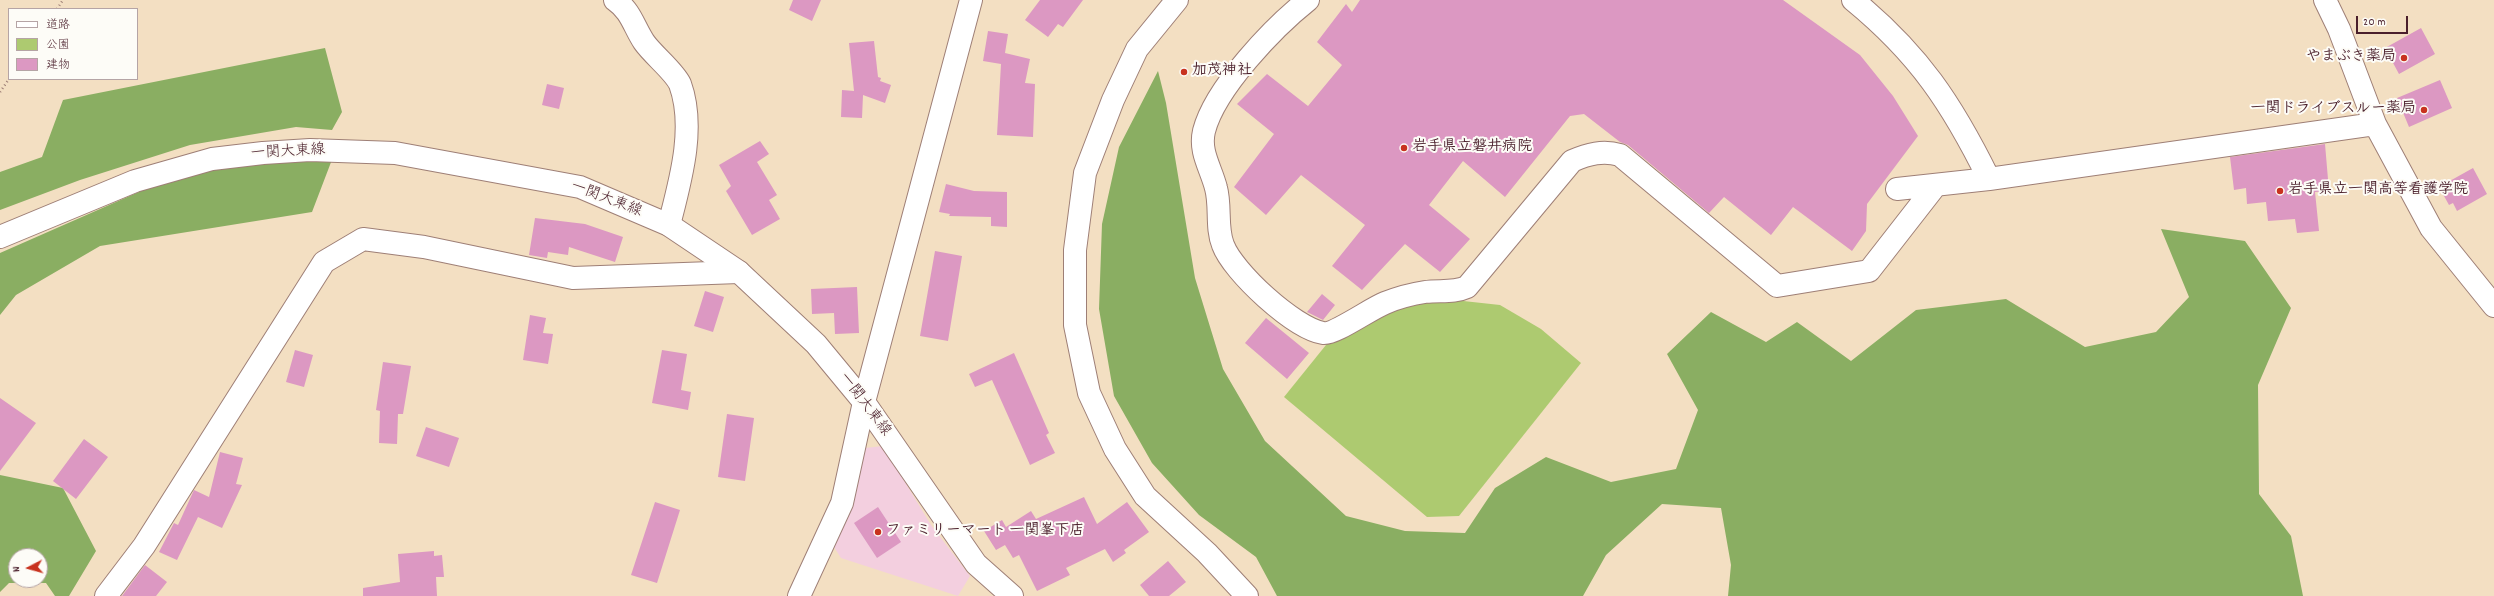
<!DOCTYPE html>
<html>
<head>
<meta charset="utf-8">
<style>
	body { margin:0 }
	#map { position:relative; width:2494px; height:596px; overflow:hidden; background:#f3dfc2; font-family:Dekko,"Klee One",sans-serif }
	canvas { display:block }
	.legend { position:absolute; left:8px; top:8px; width:130px; height:72px; box-sizing:border-box; background:#fdfcf7; border:1px solid #b5a4a5; margin:0; padding:5px 7px; list-style:none; font-size:12px; color:#4a1f2b }
	.legend li { display:flex; align-items:center; gap:8px; height:20px }
	.legend b { width:20px; border:1px solid #b5a4a5 }
	.north { position:absolute; left:8px; top:548px; width:40px; height:40px; box-sizing:border-box; background:#fdfcf7; border:1px solid #b5a4a5; border-radius:50%; rotate:264deg; font-size:11px; font-weight:700; line-height:16px; text-align:center; color:#4a1f2b }
	.north::after { content:''; display:block; margin:auto; width:14px; height:18px; background:#c8321e; clip-path:polygon(50% 0,100% 100%,50% 72%,0 100%) }
	.scale { position:absolute; left:2356px; top:16px; width:52px; height:18px; box-sizing:border-box; border:2px solid #4a1f2b; border-top:0; padding-left:5px; font-size:12px; line-height:14px; white-space:nowrap; color:#4a1f2b; -webkit-text-stroke:3px #fdfcf7; paint-order:stroke }
</style>
</head>
<body>
<div id="map">
<canvas width="2494" height="596"></canvas>
<ul class="legend">
<li><b style="height:5px;background:#fff"></b>道路</li>
<li><b style="height:11px;background:#adca70"></b>公園</li>
<li><b style="height:11px;background:#dc98c2"></b>建物</li>
</ul>
<div class="north">N</div>
<div class="scale">20 m</div>
</div>
<script>
const context = document.querySelector('canvas').getContext('2d');
context.lineJoin = 'round';
function fillPath(path, color) { context.fillStyle = color; context.fill(path, 'evenodd'); }
function strokePath(path, color, width, dash) { context.strokeStyle = color; context.lineWidth = width; context.lineCap = dash ? 'butt' : 'round'; context.setLineDash(dash || []); context.stroke(path); }
function label(font, color, halo, rows, align = 'center') {
  context.font = font + ' Dekko,"Klee One",sans-serif'; context.lineWidth = 4; context.setLineDash([]); context.textBaseline = 'middle'; context.strokeStyle = halo; context.fillStyle = color; for (const [text, x, y, turn = 0] of rows) {
    context.save(); context.translate(x, y); context.rotate((+turn || 0) * Math.PI / 180); context.textAlign = isNaN(turn) ? turn : align; if (halo) context.strokeText(text, 0, 0); context.fillText(text, 0, 0); context.restore();
  }
}
fillPath(new Path2D(`
	M883,446L931,525L970,576L958,596L841,558L834,547L865,448Z`), '#f3cfdf');
fillPath(new Path2D(`
	M1445,299L1500,305L1541,329L1581,363L1459,516L1427,517L1284,397L1330,340L1388,311Z`), '#adca70');
fillPath(new Path2D(`
	M325,48L342,112L332,130L296,127L190,145L80,180L0,210V172L42,157L63,100Z
	M1158,71L1166,103L1195,278L1223,369L1265,441L1346,516L1405,531L1465,533L1495,488L1546,457L1611,482L1676,469L1698,410L1667,354L1711,312L1766,342L1797,322L1851,361L1916,310L2006,299L2085,347L2156,332L2189,297L2161,229L2245,241L2291,308L2258,385L2259,494L2291,536L2303,596H1728L1731,565L1721,508L1662,504L1606,555L1583,596H1277L1256,557L1199,515L1152,463L1114,396L1099,309L1102,224L1119,147Z
	M333,157L312,212L100,246L16,295L0,315V253L191,169Z
	M0,475L63,488L96,551L69,596H55L46,583H9L0,592ZM16,556H40V580H16Z`), '#8aae62');
fillPath(new Path2D(`
	M793,0H821L812,21L789,10Z
	M1040,0H1083L1063,27L1058,24L1048,37L1025,20Z
	M1360,0H1783L1860,55L1893,96L1918,136L1867,204L1866,231L1852,251L1793,207L1771,235L1724,197L1709,213L1628,145L1620,142L1584,114L1570,116L1505,197L1463,161L1429,205L1470,239L1440,272L1405,244L1362,290L1332,266L1365,225L1301,175L1266,215L1234,187L1274,134L1237,104L1267,74L1308,106L1342,65L1317,42L1346,4L1352,12Z
	M2421,28L2435,54L2399,74L2385,48Z
	M988,31L1008,34L1005,53L1030,59L1025,83L1035,84L1033,137L997,135L1001,64L983,61Z
	M874,41L878,77L881,78L880,81L891,85L885,103L863,95L862,118L841,117L842,90L854,91L849,43Z
	M2440,80L2452,108L2409,127L2397,98Z
	M547,84L564,88L559,109L542,105Z
	M760,141L769,154L757,162L777,195L769,200L780,219L752,235L726,191L731,186L719,165Z
	M2325,144L2329,191L2315,192L2319,231L2297,233L2295,219L2268,221L2266,202L2247,204L2246,188L2234,190L2230,157Z
	M2473,168L2487,194L2457,211L2453,203L2449,205L2439,187Z
	M946,184L974,191L1007,192V227L991,226V217L949,216L950,214L939,212Z
	M535,218L585,224L623,237L615,262L569,247L568,255L548,252L547,258L529,255Z
	M935,251L962,256L948,341L920,336Z
	M857,287L859,333L835,334L834,313L812,314L811,289Z
	M705,291L724,297L713,332L694,326Z
	M1322,294L1335,305L1323,320L1307,312Z
	M530,315L546,318L543,333L553,334L548,364L523,360Z
	M1266,318L1309,353L1287,379L1245,343Z
	M295,350L313,355L304,387L286,382Z
	M662,350L687,354L681,390L691,392L688,410L652,403Z
	M1014,353L1049,433L1046,435L1055,453L1030,465L992,380L975,387L969,374Z
	M383,362L411,366L403,414H398L397,444L379,443L380,411L376,410Z
	M0,398L36,423L0,471Z
	M727,414L754,418L745,481L718,477Z
	M426,427L459,438L449,467L416,456Z
	M84,439L108,457L76,499L53,481Z
	M220,452L243,458L236,484L242,485L222,528L198,517L177,560L159,552L174,523L178,525L194,490L209,497Z
	M1084,497L1097,524L1127,502L1149,532L1124,550L1126,553L1113,562L1105,549L1066,568L1070,575L1037,591L1019,555L1013,558L1005,545L996,550L984,531L1002,520L1006,527L1031,511L1036,519Z
	M655,502L680,510L657,583L631,575Z
	M878,507L901,542L877,558L854,523Z
	M434,551V556L442,555L444,577H436L437,596H363V588L400,582L398,554Z
	M1168,561L1186,582L1169,596H1149L1140,585Z
	M145,565L167,582L156,596H122Z`), '#dc98c2');
const minor = new Path2D(`
	M615,0C631,11 634,27 644,42C653,55 674,71 680,84C696,128 680,182 669,225
	M1177,0L1137,49L1113,100L1085,173L1075,250V325L1089,393L1115,449L1145,496L1207,553L1247,596
	M1308,0C1274,27 1215,88 1204,131C1199,152 1211,168 1216,188C1221,206 1216,228 1223,245C1233,272 1294,328 1323,333C1334,335 1370,309 1385,303C1397,298 1412,294 1425,292C1439,290 1454,293 1467,287L1572,161C1588,154 1603,150 1620,155L1777,286L1869,271L1936,185
	M1853,0C1919,54 1952,104 1989,179L2375,124
	M2325,0L2339,29L2375,124L2431,228L2494,306
	M1897,189L1989,179
	M106,596L144,546L324,262L363,239L424,247L573,278L739,272
	M799,596L842,503L864,402L971,0`);
const major = new Path2D(`
	M0,237L135,181L212,159L263,153L310,150L395,153L580,187L669,225L739,272L816,344L864,402L976,564L1012,596`);
strokePath(minor, '#9e7f76', 24);
strokePath(major, '#9e7f76', 24);
strokePath(new Path2D(`
	M57,9L63,0
	M0,92L9,79`), '#9e7f76', 2.5, [1, 3]);
strokePath(minor, '#fff', 22);
strokePath(major, '#fff', 22);
for (const [x, y, r, color] of [
	[2404,58,4,"#c8321e"],
	[1184,72,4,"#c8321e"],
	[2424,110,4,"#c8321e"],
	[1404,148,4,"#c8321e"],
	[2280,191,4,"#c8321e"],
	[878,532,4,"#c8321e"]
]) { const dot = new Path2D(); dot.arc(x, y, r, 0, 2 * Math.PI); context.fillStyle = color; context.fill(dot); strokePath(dot, '#fdfcf7', 1.5); }
label('bold 15px', '#4a1f2b', '#fdfcf7', [
	["やまぶき薬局",2396,58,"right"],
	["加茂神社",1192,72],
	["一関ドライブスルー薬局",2416,110,"right"],
	["岩手県立磐井病院",1412,148],
	["岩手県立一関高等看護学院",2288,191],
	["ファミリーマート 一関峯下店",886,532]
], 'left');
label('15px', '#4a1f2b', '#fdfcf7', [
	["一関大東線",288,153,-3],
	["一関大東線",606,200,21],
	["一関大東線",864,405,53]
]);
</script>
</body>
</html>
